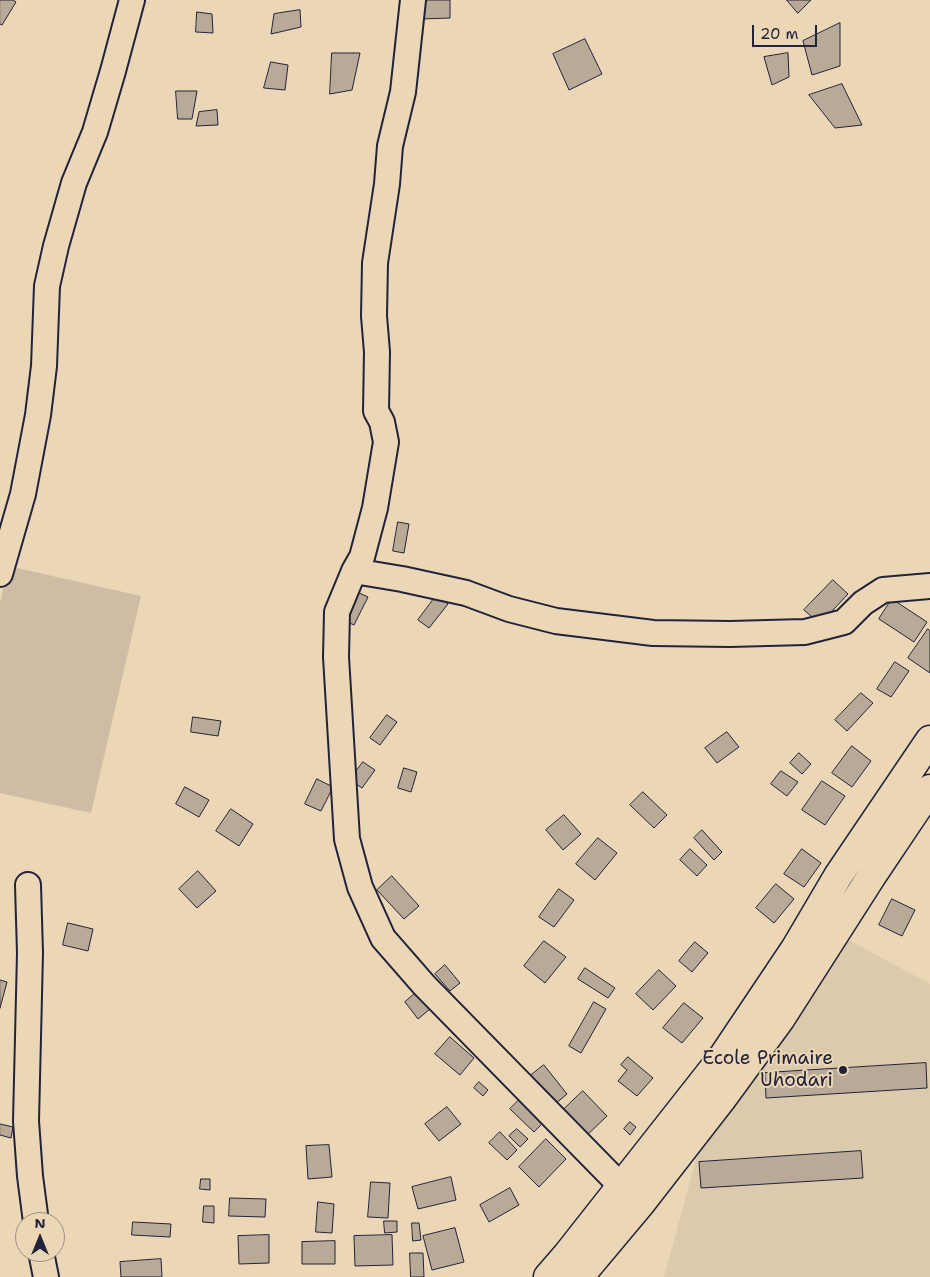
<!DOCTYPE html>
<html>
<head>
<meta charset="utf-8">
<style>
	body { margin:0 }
	#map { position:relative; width:930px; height:1277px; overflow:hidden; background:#ebd7b5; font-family:"Shantell Sans",sans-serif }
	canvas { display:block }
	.north { position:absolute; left:15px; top:1212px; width:50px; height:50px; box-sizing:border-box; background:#ebd7b5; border:1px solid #9b8f84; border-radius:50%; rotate:0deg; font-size:14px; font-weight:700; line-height:20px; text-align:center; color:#22223b }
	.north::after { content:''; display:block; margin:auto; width:18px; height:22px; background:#22223b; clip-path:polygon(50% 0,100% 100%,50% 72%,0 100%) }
	.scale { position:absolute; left:752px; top:25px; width:65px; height:22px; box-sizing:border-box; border:2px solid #22223b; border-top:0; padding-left:6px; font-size:15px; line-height:18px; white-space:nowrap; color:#22223b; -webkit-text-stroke:4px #ebd7b5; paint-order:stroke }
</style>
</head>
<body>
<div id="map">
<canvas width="930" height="1277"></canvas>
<div class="north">N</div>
<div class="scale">20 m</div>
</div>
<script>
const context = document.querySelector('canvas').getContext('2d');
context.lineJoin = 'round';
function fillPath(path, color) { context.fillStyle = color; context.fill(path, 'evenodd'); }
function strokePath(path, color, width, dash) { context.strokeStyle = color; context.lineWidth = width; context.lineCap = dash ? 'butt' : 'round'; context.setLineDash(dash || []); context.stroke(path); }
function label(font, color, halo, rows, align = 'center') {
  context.font = font + ' "Shantell Sans",sans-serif'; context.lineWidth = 4; context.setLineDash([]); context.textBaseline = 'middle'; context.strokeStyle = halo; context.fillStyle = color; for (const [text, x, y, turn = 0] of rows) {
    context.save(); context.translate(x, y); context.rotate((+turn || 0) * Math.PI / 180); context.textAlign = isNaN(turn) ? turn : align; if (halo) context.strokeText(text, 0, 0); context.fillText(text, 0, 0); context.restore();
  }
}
fillPath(new Path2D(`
	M845,938L930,984V1277H664L697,1156Z`), '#dccaac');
fillPath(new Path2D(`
	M8,566L141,596L91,813L0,793V603Z`), '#cebda4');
const building = new Path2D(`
	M0,0H13L16,2L2,25L0,24Z
	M423,0H450V18L421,19Z
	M787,0H811L798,13Z
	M300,10L301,27L271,34L274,14Z
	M197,12L212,14L213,33L196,32Z
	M840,23V66L812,75L803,41Z
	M585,39L602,74L569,90L553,54Z
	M332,53H360L352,90L330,94Z
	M788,53L789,77L772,85L764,57Z
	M271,62L288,65L285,90L264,88Z
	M842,84L862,125L835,128L809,95Z
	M176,91H197L192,119H178Z
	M217,110L218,125L196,126L199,112Z
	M398,522L409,524L404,553L393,551Z
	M833,580L848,594L820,624L804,610Z
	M355,591L368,597L354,625L341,619Z
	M436,596L448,604L429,628L418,620Z
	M892,599L927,622L914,642L879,619Z
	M928,629L930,631V673L908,658Z
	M895,662L909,671L891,697L877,689Z
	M861,693L873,703L847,731L835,720Z
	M387,715L397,722L380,745L370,738Z
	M193,717L221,721L218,736L191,732Z
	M727,732L739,747L717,763L705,748Z
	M852,746L871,761L852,787L832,773Z
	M799,753L811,764L802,774L790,763Z
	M363,762L375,770L362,788L350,780Z
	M404,768L417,772L411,792L398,788Z
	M781,771L798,782L787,796L771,784Z
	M317,779L333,787L321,811L305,804Z
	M822,781L845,796L825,825L802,810Z
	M185,787L209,800L199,817L176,804Z
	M643,792L667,815L654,828L630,805Z
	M231,809L253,824L239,846L216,831Z
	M564,815L581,834L563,850L546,830Z
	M702,830L722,852L714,860L694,838Z
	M598,838L617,853L595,880L576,864Z
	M690,849L707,865L697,876L680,860Z
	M802,849L821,863L804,887L784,874Z
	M198,871L216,891L197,908L179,889Z
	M392,876L419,906L404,919L377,890Z
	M776,884L794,899L774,923L756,908Z
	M559,889L574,900L554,927L539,917Z
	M892,899L915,910L902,936L879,925Z
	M68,923L93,929L88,951L63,945Z
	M544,941L566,957L545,983L524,966Z
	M695,942L708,953L692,972L679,961Z
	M445,965L460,983L450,991L435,974Z
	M585,968L615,988L608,998L578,979Z
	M659,970L676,986L653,1010L636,994Z
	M0,980L7,982L0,1008Z
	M417,992L430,1009L418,1019L405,1002Z
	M594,1002L606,1009L581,1053L569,1046Z
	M684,1003L703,1018L682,1043L663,1028Z
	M450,1037L474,1058L460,1075L435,1054Z
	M628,1057L653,1078L637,1096L618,1081L627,1070L621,1065Z
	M926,1063L927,1088L766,1098L765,1073Z
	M544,1065L567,1094L554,1105L530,1076Z
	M479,1082L488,1090L483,1096L474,1088Z
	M583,1091L607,1116L584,1138L560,1113Z
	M519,1100L543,1123L534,1132L510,1109Z
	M447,1107L461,1124L439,1141L425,1124Z
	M630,1122L636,1127L630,1135L624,1129Z
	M0,1124L13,1127L11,1138L0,1135Z
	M517,1129L528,1139L520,1147L509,1136Z
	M500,1132L517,1150L507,1160L489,1143Z
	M546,1139L566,1159L539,1187L519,1167Z
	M329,1145L332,1177L308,1179L306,1146Z
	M861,1151L863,1178L701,1188L699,1162Z
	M451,1177L456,1200L418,1209L412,1187Z
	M201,1179H210V1190L200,1189Z
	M371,1182L390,1183L388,1218L368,1217Z
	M510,1188L519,1205L489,1222L480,1205Z
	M230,1198L266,1199L265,1217L229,1216Z
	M318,1202L334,1204L332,1233L316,1232Z
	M204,1206H214V1223L203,1222Z
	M384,1221H397V1232L385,1233Z
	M133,1222L171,1224L170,1237L132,1235Z
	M412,1223H419L421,1240L413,1241Z
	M455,1228L464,1262L432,1270L423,1236Z
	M269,1235V1263L239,1264L238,1236Z
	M392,1235L393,1265L355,1266L354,1236Z
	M335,1241V1264H302V1242Z
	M410,1253H423L424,1277H411Z
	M161,1259L162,1277H121L120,1262Z`);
fillPath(building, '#b9aa97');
strokePath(building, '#22223b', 1);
const street = new Path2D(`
	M413,0L403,92L390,146L387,184L375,263L374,316L377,352L376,411L382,422L386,442L375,508L362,557L354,571L337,612L336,657L347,839L360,887L383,938L424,985L621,1186
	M354,571L402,579L466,593L509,609L556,621L653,633L730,634L805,632L844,622L863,603L883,590L930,586
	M0,574L23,494L38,415L44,366L47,286L56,246L74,183L95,132L113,71L132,0
	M28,885L30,953L26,1121L30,1176L36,1222
	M41,1252L46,1277`);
const secondary = new Path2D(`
	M548,1277L567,1255L722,1058L795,949L838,876L930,740
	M579,1277L641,1203L721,1100L781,1018L873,874L930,789`);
strokePath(street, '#22223b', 28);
strokePath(secondary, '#22223b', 31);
strokePath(street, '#ebd7b5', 24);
strokePath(secondary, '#ebd7b5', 28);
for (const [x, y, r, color] of [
	[843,1070,5,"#22223b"]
]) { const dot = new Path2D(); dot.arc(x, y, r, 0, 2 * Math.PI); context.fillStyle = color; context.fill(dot); strokePath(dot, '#ebd7b5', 2); }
label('19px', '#22223b', '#ebd7b5', [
	["Ecole Primaire",833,1059],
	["Uhodari",833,1081]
], 'right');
</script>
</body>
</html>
